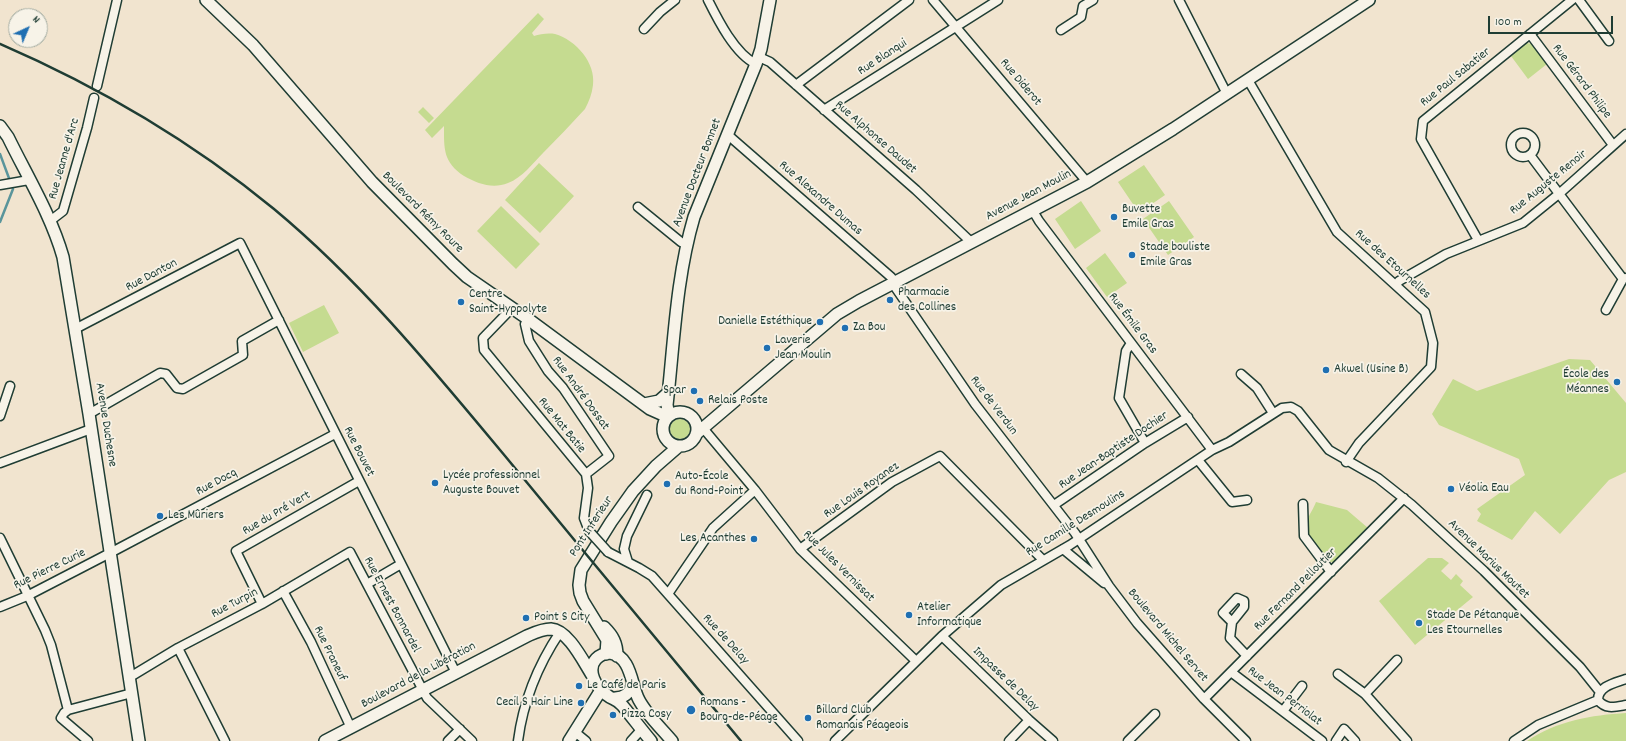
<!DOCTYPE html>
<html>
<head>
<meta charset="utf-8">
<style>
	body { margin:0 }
	#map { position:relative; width:1626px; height:741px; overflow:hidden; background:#f1e4cf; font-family:Dekko,sans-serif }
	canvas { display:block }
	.north { position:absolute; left:8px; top:8px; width:40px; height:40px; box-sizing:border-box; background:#f7f3e8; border:1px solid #a1aaa0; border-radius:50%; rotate:44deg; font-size:11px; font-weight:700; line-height:16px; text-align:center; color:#1f3d34 }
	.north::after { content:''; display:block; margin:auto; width:14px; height:18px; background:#1f6fb2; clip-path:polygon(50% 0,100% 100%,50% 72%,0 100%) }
	.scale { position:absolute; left:1488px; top:16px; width:125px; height:18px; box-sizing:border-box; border:2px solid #1f3d34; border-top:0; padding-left:5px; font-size:12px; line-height:14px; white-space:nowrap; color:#1f3d34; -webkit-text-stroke:3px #f7f3e8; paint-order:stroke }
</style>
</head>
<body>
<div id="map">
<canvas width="1626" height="741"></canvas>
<div class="north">N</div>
<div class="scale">100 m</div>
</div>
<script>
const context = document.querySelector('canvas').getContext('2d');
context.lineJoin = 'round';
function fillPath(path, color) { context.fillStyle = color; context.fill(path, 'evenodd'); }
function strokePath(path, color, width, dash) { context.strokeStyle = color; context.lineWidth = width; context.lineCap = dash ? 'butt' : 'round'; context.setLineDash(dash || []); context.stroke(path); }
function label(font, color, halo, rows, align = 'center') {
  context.font = font + ' Dekko,sans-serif'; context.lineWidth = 3.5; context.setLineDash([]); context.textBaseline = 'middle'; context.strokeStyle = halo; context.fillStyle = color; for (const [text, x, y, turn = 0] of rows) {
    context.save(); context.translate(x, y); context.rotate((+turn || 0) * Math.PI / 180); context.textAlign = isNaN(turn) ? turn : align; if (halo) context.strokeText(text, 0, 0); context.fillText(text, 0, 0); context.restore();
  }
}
fillPath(new Path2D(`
	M538,13L544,19L532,33L534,36C540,34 548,33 555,34C576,40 596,63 593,85C592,94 589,101 585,109C571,124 557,139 543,153C533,163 522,178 508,183C493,189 478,184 464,176C443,162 444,149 444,126L432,138L425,130Z
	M1527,43L1533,44L1547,64L1528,79L1511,56Z
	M423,107L434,118L429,123L418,112Z
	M539,163L574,196L540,233L505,200Z
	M1144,165L1165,195L1139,213L1118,182Z
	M1081,201L1101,231L1075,249L1055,219Z
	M1169,201L1194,237L1168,255L1143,219Z
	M501,206L540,244L516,269L477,231Z
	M1105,253L1127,283L1107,297L1086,268Z
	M324,305L339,333L303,352L289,323Z
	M1569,359L1590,360L1626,403V472L1609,480L1560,534L1535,511L1512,540L1477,521L1481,514L1477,509L1525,475L1519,459L1439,425L1432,414L1453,379L1477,391Z
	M670 429a10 10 0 1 1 20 0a10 10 0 1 1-20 0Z
	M1316,502L1347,510L1368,528L1338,562H1329C1318,551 1305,539 1307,522C1308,516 1314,508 1316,502Z
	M1428,558H1442L1449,563L1441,571L1451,580L1456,574L1463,581L1460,585L1473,597L1415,645L1379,601Z
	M1626,713V741H1527C1556,721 1592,715 1626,713Z`), '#c5db90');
strokePath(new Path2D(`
	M0,154L13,189L0,222`), '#5a959b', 2.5);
const minor = new Path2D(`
	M708,0C718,20 735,54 756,64
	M933,0L1087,182
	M1179,0L1227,94
	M1579,0L1609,41
	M644,29L660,12L675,0
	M1061,30L1081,17L1083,6L1093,0
	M1530,34L1613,145
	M759,57L770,62L916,190L971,242
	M1248,80L1337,232L1425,312L1433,343L1431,367L1359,443L1346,462
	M796,85L909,0
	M97,86L117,0
	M824,110L998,0
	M1511 145a12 12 0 1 1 24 0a12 12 0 1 1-24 0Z
	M728,135L891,277L895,282
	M1530,155L1623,279
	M0,185L29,180
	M638,207L681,242L686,244
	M1033,211L1039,221L1212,450
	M50,221L63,211L87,128L94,98
	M1478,240L1421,139L1423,121L1572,0
	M893,284L975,404L1075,533L1109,586L1137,623L1204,699L1246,741
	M1396,285L1399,281L1446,254L1523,223L1560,193L1626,134
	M512,308L483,338L484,350L586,474L588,488L584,518L589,531
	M1606,310L1623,279L1626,278
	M528,319L525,324L529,341L548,371L563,388L609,456L586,474
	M75,329L240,243L456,673
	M1131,343L1126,351L1119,398L1145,443
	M1241,374L1257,388L1273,413
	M89,414L160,373L166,374L177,388L183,389L243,355L242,341L279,320
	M0,416L10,386
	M703,428L755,490L800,549L916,661
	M1198,460L1232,502L1247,500
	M0,463L91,429
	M1303,504L1304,536L1331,572
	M1054,505L1145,443L1188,417
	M0,538L45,630L51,645L68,710
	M800,549L892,482L940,456L1043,560
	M1063,549L1104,583
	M608,552L639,568L652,576L798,741
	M628,562L624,549L627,536L647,495
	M367,584L401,564
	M283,591L311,642L351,728
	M668,594L713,528L755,490
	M262,604L236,551L359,481
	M0,607L27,596L110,553L335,434
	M1232,622L1223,613L1237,598L1244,601V607L1232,622L1230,638L1247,656
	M942,636L1029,720L1053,741
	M178,648L225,741
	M1231,672L1322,741
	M1338,674L1365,694L1407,741
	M130,677L178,648L262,604L350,552L427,698L472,741
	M1626,679C1615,683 1598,686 1598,700C1606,710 1615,707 1626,705
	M1365,694L1397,660
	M1204,699L1404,498
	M1283,711L1302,686
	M575,732L586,741
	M88,741L61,718L64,713L68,710L132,693
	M448,741L460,729
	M518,741C523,702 538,665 560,632
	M631,741L641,730
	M835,741L942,636L1001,585L1070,545L1212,450L1229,442L1282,408L1291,407L1298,411L1329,450L1378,478L1412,505L1484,571L1580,667L1600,692
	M1009,741L1029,720
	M1128,741L1155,714
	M1336,741L1344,729L1355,741
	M1514,741L1538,725L1598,700`);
const secondary = new Path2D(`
	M206,0L253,45L372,182L453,264L467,277L528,319L650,409L668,417
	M0,126L8,137C27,176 51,215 63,257L89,414L139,741
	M644,404L659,401L669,392
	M663 429a17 17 0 1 1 34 0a17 17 0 1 1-34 0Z
	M669,416L667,405C674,343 676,278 694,217L756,64L761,49L770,0
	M696,434L837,314L859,301L1087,182L1173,129L1369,0
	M604,627C613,636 617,643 617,656
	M606,654L607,640L583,601L580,593L579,585L581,570L611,522L633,491L656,466L679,446
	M615,698C625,698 630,693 633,683
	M325,741L527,636C534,633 542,629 551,629C568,630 583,661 592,675
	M569,741L601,690
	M651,741C641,729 632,717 622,705C615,698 613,700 607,695C596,688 586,670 596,659C600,655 605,653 610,653C632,656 631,686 639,700C647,715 661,728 672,741`);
strokePath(minor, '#1f3d34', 11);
strokePath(secondary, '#1f3d34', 14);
strokePath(minor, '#f7f3e8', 8);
strokePath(secondary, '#f7f3e8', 11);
strokePath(new Path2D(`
	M0,44C97,86 192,142 274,209C363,283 436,373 510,462C587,555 663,648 741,741`), '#1f3d34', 2.5);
const minorBridge = new Path2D(`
	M589,531L608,552`);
strokePath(minorBridge, '#1f3d34', 11, []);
strokePath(minorBridge, '#f7f3e8', 8);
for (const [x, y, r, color] of [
	[1114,217,4,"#1f6fb2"],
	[1132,255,4,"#1f6fb2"],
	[890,300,4,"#1f6fb2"],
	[461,302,4,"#1f6fb2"],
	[820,322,4,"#1f6fb2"],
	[845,328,4,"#1f6fb2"],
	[767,348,4,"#1f6fb2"],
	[1326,370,4,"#1f6fb2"],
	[1617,382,4,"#1f6fb2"],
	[694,391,4,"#1f6fb2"],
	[700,401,4,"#1f6fb2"],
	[435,483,4,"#1f6fb2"],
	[667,484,4,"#1f6fb2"],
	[1451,489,4,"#1f6fb2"],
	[160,516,4,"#1f6fb2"],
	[754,539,4,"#1f6fb2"],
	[909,615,4,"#1f6fb2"],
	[526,618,4,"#1f6fb2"],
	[1419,623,4,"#1f6fb2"],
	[579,686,4,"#1f6fb2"],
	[581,703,4,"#1f6fb2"],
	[691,710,5,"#1f6fb2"],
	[613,715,4,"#1f6fb2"],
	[808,718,4,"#1f6fb2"]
]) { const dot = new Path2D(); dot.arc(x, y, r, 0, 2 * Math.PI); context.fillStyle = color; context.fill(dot); strokePath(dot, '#f7f3e8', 1.5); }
label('13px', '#1f3d34', '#f7f3e8', [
	["Rue Blanqui",883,58,-33],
	["Rue Paul Sabatier",1456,78,-39],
	["Rue Gérard Philipe",1581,82,53],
	["Rue Diderot",1020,83,50],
	["Rue Alphonse Daudet",875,138,41],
	["Rue Jeanne d'Arc",65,159,-74],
	["Avenue Docteur Bonnet",698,173,-69],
	["Rue Auguste Renoir",1549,183,-39],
	["Avenue Jean Moulin",1029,196,-28],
	["Rue Alexandre Dumas",820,199,41],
	["Boulevard Rémy Roure",422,213,45],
	["Rue des Etournelles",1392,265,42],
	["Rue Danton",152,276,-28],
	["Rue Émile Gras",1132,324,53],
	["Rue André Dossat",580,394,54],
	["Rue de Verdun",993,406,53],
	["Avenue Duchesne",105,425,81],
	["Rue Mat Batie",561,426,51],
	["Rue Jean-Baptiste Dochier",1114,451,-34],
	["Rue Bouvet",358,452,63],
	["Rue Docq",217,483,-28],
	["Rue Louis Royanez",862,491,-35],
	["Rue du Pré Vert",277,514,-30],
	["Rue Camille Desmoulins",1076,524,-32],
	["Pont Inferieur",592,527,-57],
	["Avenue Marius Moutet",1488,560,44],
	["Rue Jules Vernissat",838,567,45],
	["Rue Pierre Curie",50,570,-26],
	["Rue Fernand Pelloutier",1296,590,-45],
	["Rue Turpin",235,604,-28],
	["Rue Ernest Bonnardel",391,605,62],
	["Boulevard Michel Servet",1167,636,50],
	["Rue de Delay",725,640,48],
	["Rue Praneuf",329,654,64],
	["Boulevard de la Libération",419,676,-28],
	["Impasse de Delay",1005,680,44],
	["Rue Jean Perriolat",1284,697,37]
]);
label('13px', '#1f3d34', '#f7f3e8', [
	["Buvette",1122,210],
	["Emile Gras",1122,225],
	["Stade bouliste",1140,248],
	["Emile Gras",1140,263],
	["Pharmacie",898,293],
	["des Collines",898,308],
	["Centre",469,295],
	["Saint-Hyppolyte",469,310],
	["Danielle Estéthique",812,322,"right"],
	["Za Bou",853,328],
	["Laverie",775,341],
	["Jean Moulin",775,356],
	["Akwel (Usine B)",1334,370],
	["École des",1609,375,"right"],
	["Méannes",1609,390,"right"],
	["Spar",686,391,"right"],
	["Relais Poste",708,401],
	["Lycée professionnel",443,476],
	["Auguste Bouvet",443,491],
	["Auto-École",675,477],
	["du Rond-Point",675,492],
	["Véolia Eau",1459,489],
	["Les Mûriers",168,516],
	["Les Acanthes",746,539,"right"],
	["Atelier",917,608],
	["Informatique",917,623],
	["Stade De Pétanque",1427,616],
	["Les Etournelles",1427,631],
	["Point S City",534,618],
	["Le Café de Paris",587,686],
	["Cecil S Hair Line",573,703,"right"],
	["Romans -",700,703],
	["Bourg-de-Péage",700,718],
	["Billard Club",816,711],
	["Romanais Péageois",816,726],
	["Pizza Cosy",621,715]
], 'left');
</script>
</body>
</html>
